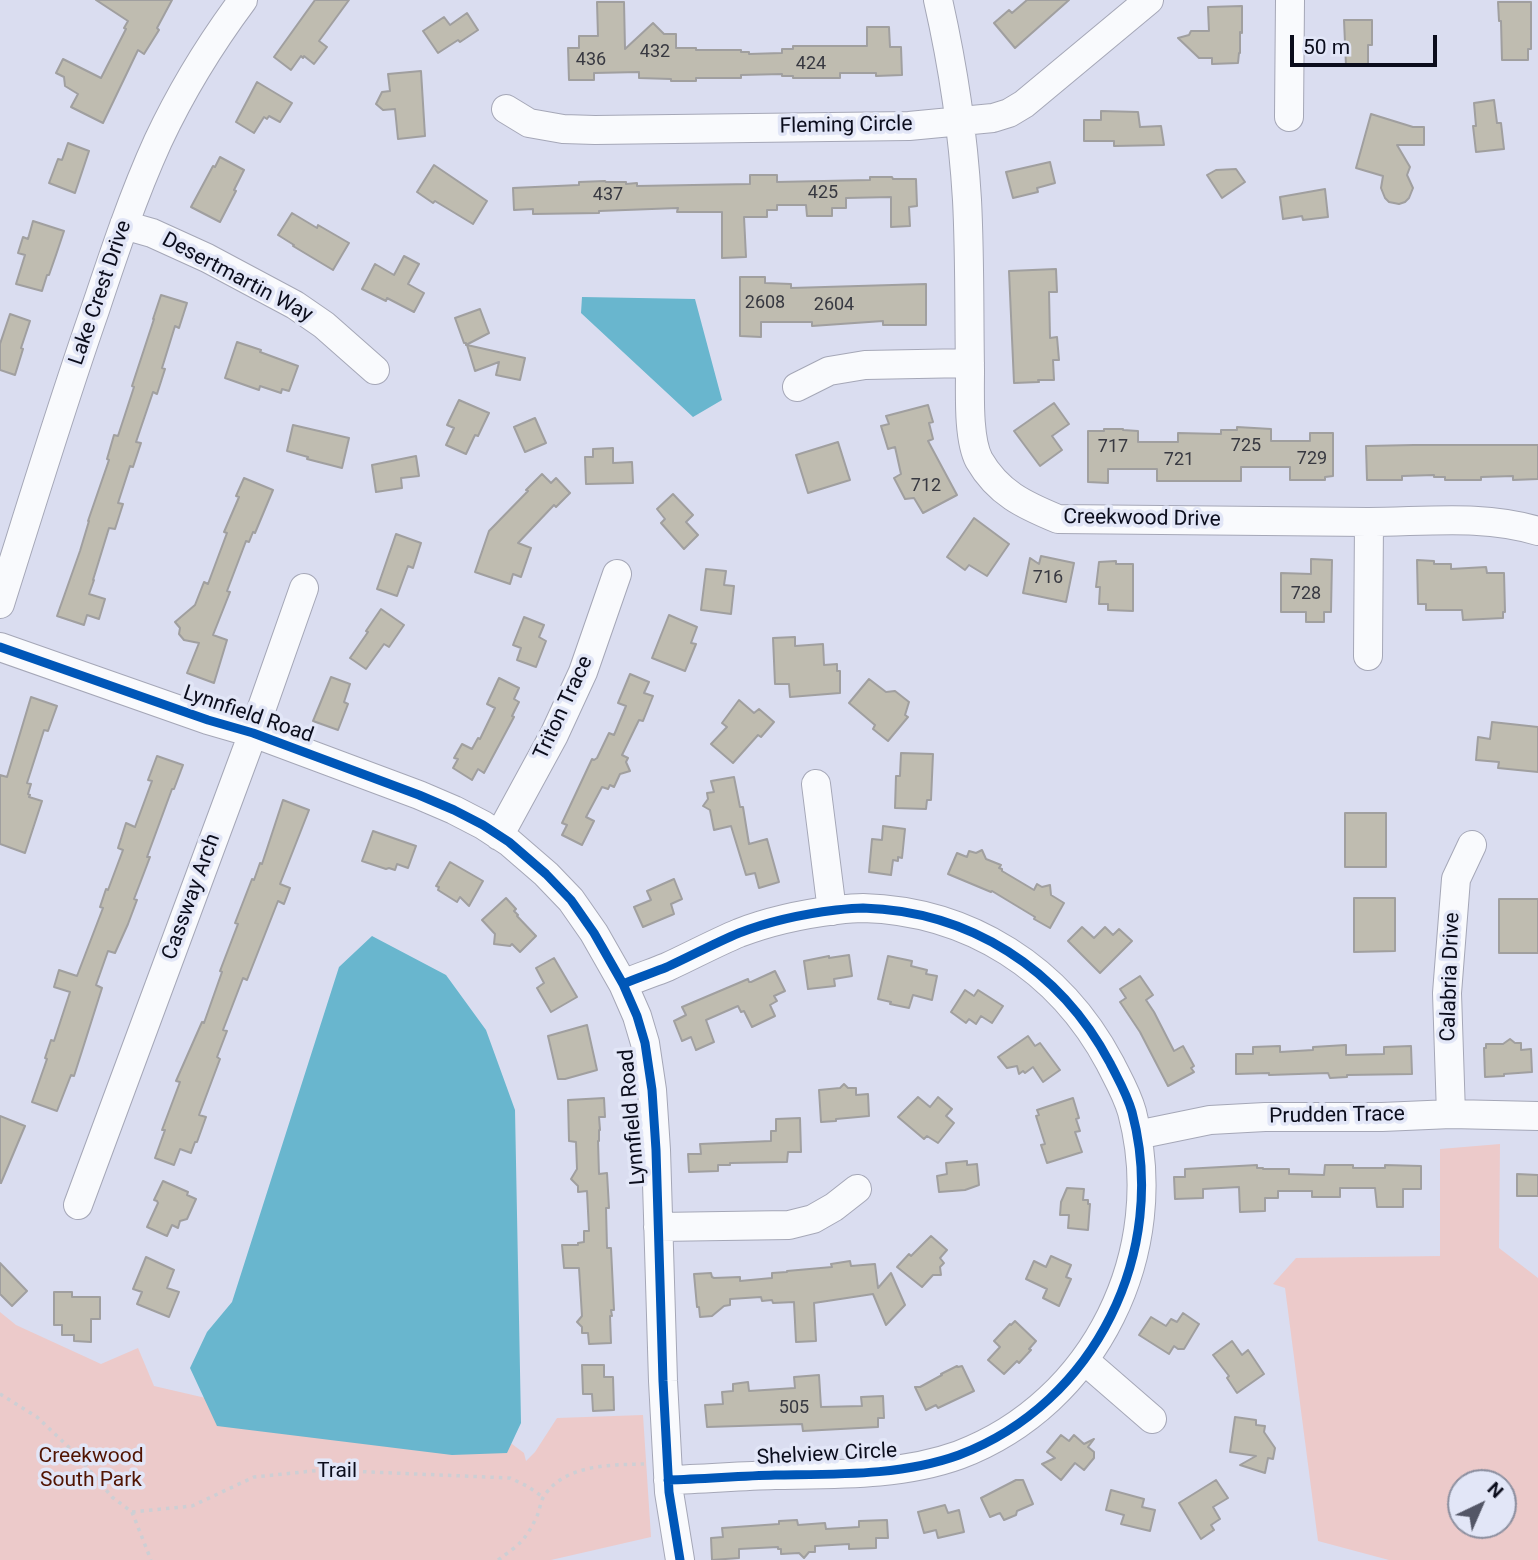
<!DOCTYPE html>
<html>
<head>
<meta charset="utf-8">
<style>
	body { margin:0 }
	#map { position:relative; width:1538px; height:1560px; overflow:hidden; background:#daddf0; font-family:Roboto,sans-serif }
	canvas { display:block }
	.north { position:absolute; left:1447px; top:1469px; width:70px; height:70px; box-sizing:border-box; background:#e2e6f7; border:2px solid #8c8f9f; border-radius:50%; rotate:44deg; font-size:19px; font-weight:700; line-height:28px; text-align:center; color:#0b0d1c }
	.north::after { content:''; display:block; margin:auto; width:24px; height:32px; background:#535666; clip-path:polygon(50% 0,100% 100%,50% 72%,0 100%) }
	.scale { position:absolute; left:1290px; top:35px; width:147px; height:32px; box-sizing:border-box; border:4px solid #0b0d1c; border-top:0; padding-left:9px; font-size:21px; line-height:24px; white-space:nowrap; color:#0b0d1c; -webkit-text-stroke:5px #e2e6f7; paint-order:stroke }
</style>
</head>
<body>
<div id="map">
<canvas width="1538" height="1560"></canvas>
<div class="north">N</div>
<div class="scale">50 m</div>
</div>
<script>
const context = document.querySelector('canvas').getContext('2d');
context.lineJoin = 'round';
function fillPath(path, color) { context.fillStyle = color; context.fill(path, 'evenodd'); }
function strokePath(path, color, width, dash) { context.strokeStyle = color; context.lineWidth = width; context.lineCap = dash ? 'butt' : 'round'; context.setLineDash(dash || []); context.stroke(path); }
function label(font, color, halo, rows, align = 'center') {
  context.font = font + ' Roboto,sans-serif'; context.lineWidth = 7; context.setLineDash([]); context.textBaseline = 'middle'; context.strokeStyle = halo; context.fillStyle = color; for (const [text, x, y, turn = 0] of rows) {
    context.save(); context.translate(x, y); context.rotate((+turn || 0) * Math.PI / 180); context.textAlign = isNaN(turn) ? turn : align; if (halo) context.strokeText(text, 0, 0); context.fillText(text, 0, 0); context.restore();
  }
}
fillPath(new Path2D(`
	M1500,1144L1499,1248L1538,1278V1560H1389L1318,1541L1285,1288L1273,1284L1296,1258L1440,1256V1149ZM1461,1483H1503V1525H1461Z
	M0,1312L16,1325L101,1364L138,1348L154,1386L348,1431L504,1438L524,1453L526,1461L535,1452L557,1418L643,1415L651,1537L551,1560H0Z`), '#eccaca');
fillPath(new Path2D(`
	M582,297L695,299L722,400L693,417L581,313Z
	M372,936L446,975L486,1030L515,1110L521,1423L507,1453L452,1455L217,1426L190,1368L207,1332L232,1302L339,967Z`), '#69b6ce');
const building = new Path2D(`
	M96,0H172L157,28L159,30L144,54L138,50L103,123L71,107L78,94L65,86L64,77L56,73L63,59L101,78L126,29L124,28L128,21Z
	M315,0H349L319,41L327,47L314,64L304,56L303,58L301,56L291,70L274,57Z
	M1027,0H1069L1015,48L994,23L1009,10L1012,13Z
	M597,2H624L625,49L653,23L664,34H676V48H696V50H741V52H749V54L782,53V49H793V46H867V27H889L890,47H901L902,75L876,76V73H840V78H793V76H782V74L741,75V78H696V81H671V79L639,78V72L594,73V80H569L568,48H579V36H598Z
	M1498,2H1531V49H1528V60H1502L1501,21H1499Z
	M1242,6V33L1240,32V53H1239L1238,63L1212,64V58H1199L1178,38L1189,35L1191,31H1209L1208,7Z
	M467,13L478,30L460,42L458,40L438,53L423,31L444,17L450,25Z
	M1344,20H1372V45H1368V66H1346Z
	M421,71L425,136L398,139L395,109L383,110L376,104L382,92L390,91L388,74Z
	M257,82L292,103L280,122L269,116L267,119L264,117L254,133L236,122Z
	M1494,100L1497,123H1501L1504,149L1476,152L1473,126H1476L1474,103Z
	M1101,111L1138,112L1140,127L1161,126L1164,145L1114,146V141H1084V120H1101Z
	M1371,114L1413,127H1424V145H1397L1410,167L1407,175L1413,188L1409,198L1405,202L1399,204L1389,202L1385,198L1381,188L1383,176L1356,168Z
	M68,143L89,151L75,193L49,183L58,159L62,160Z
	M220,157L244,170L234,190L236,191L220,222L191,207L213,166L215,167Z
	M1050,162L1055,183L1037,188L1038,192L1013,198L1006,172Z
	M434,165L487,201L473,224L435,201L433,203L417,192Z
	M1236,169L1245,182L1222,198L1207,175L1216,170Z
	M750,175H777V182L870,180V177H892L893,179H916L917,206L909,207L910,226L891,227V197L846,198V208H832V216H807L806,205H777V210H767V217H744L746,257L722,258V212H677L678,208L599,211V213L533,214V209L514,210L513,188L579,185V182L605,181L606,182H626V184L637,183V186L750,184Z
	M1325,189L1328,217L1303,220L1302,216L1283,219L1280,197Z
	M292,213L317,228L318,225L349,243L333,270L293,246L294,245L278,235Z
	M33,221L64,231L56,255L49,275H47L42,291L16,284L25,255L18,253L23,237L28,239Z
	M404,256L419,264L408,284L424,293L414,312L387,298L386,301L362,289L375,264L394,275Z
	M1056,269L1057,292H1049L1050,338L1057,337L1059,360H1053L1054,380H1038L1039,382L1014,383L1009,271Z
	M740,277H765V283L791,284V288L926,284V325H883V321L812,326V322H761V337L740,336Z
	M161,295L187,303L179,328L175,326L162,368L165,369L157,394L153,392L136,442L141,443L133,467L130,466L118,503L123,504L115,529L109,528L93,580H94L89,594L105,599L99,619L87,615L84,625L57,616L80,551L89,521H88L109,460L107,459L114,435L118,436L134,387L132,386L154,319H153Z
	M480,309L489,333L466,345V343H464L455,318Z
	M10,314L30,321L21,348L23,349L15,375L0,370V344Z
	M237,342L261,350L260,352L298,366L289,391L282,389L281,393L260,386L259,390L225,378Z
	M467,345L525,358L520,380L496,375L499,362L475,371Z
	M459,400L489,413L478,436L475,435L466,454L446,445L454,428L447,425Z
	M1054,403L1069,424L1052,436L1062,450L1040,466L1014,431Z
	M928,405L933,422L929,423L933,439L928,441L957,495L923,513L914,498L905,499L894,478L901,474L895,447L888,449L881,426L889,424L886,416Z
	M535,418L546,443L525,452L514,427Z
	M293,425L349,438L342,468L307,459L308,457L287,451Z
	M1237,427L1271,429V441H1310V433H1333V476L1325,477V480H1290V467H1241V481H1157V469H1108V483L1088,482V431H1104V429H1123V430L1138,431V442H1178V433L1221,434V430H1237Z
	M838,442L850,480L808,493L796,455Z
	M1414,445H1538V479L1513,480V476L1481,477V480H1445V477H1434V475L1402,476V480H1367L1366,446Z
	M613,448V463L632,462L633,483L586,484L585,457H593V449Z
	M416,456L419,476L401,478L402,488L376,492L372,465Z
	M542,474L551,483L556,478L570,493L556,507L554,505L518,543L531,548L521,577L513,574L510,584L475,572L489,531L528,491L526,490Z
	M244,478L273,490L255,533L253,532L249,542L246,541L227,591L230,592L213,635L227,640L214,683L187,673L199,643L184,640L179,634L180,628L175,622L195,605L204,582L208,584L227,533L224,532L239,497L236,496Z
	M673,494L693,515L686,522L698,535L684,549L661,523L665,519L657,509Z
	M974,518L1009,544L987,576L969,565L965,570L947,557Z
	M396,534L421,543L413,568L408,566L397,596L377,589Z
	M1041,556L1074,563L1066,602L1023,593L1030,558L1039,564Z
	M1311,559L1332,560L1331,612H1324V622H1306V612H1281V573L1311,574Z
	M1417,560L1434,561V564H1451V569L1486,567L1487,573H1504L1505,612H1503V618L1463,620L1462,610H1426V604H1418Z
	M1116,561V564H1133V611L1108,610V604H1099L1100,587H1096L1099,562Z
	M706,569L726,571L724,585L734,586L731,614L701,610Z
	M381,609L404,625L389,647L384,644L366,669L350,658L368,632L366,631Z
	M669,615L697,627L691,643L696,644L685,671L652,658Z
	M524,617L544,625L539,637L546,641L536,667L517,660L521,648L513,645Z
	M795,637V646L823,644L824,665L837,664V671H840V693L790,697L789,684H775L773,638Z
	M630,674L649,682L644,693L653,696L643,721L639,720L622,755L628,758L626,762L630,771L620,774L614,787L610,785L608,789L602,787L586,817L594,821L582,845L562,835L567,825L562,823L592,759L594,760L597,758L609,733L614,735L626,706L618,703Z
	M331,677L350,684L344,702L348,704L338,730L313,721Z
	M499,678L519,688L514,699L519,702L512,716L514,717L484,773L478,769L472,780L453,768L458,759L454,758L462,744L472,749L478,738L480,739L495,708L487,704Z
	M869,679L886,692L895,691L909,702L905,715L908,717L888,741L873,729L875,725L849,703Z
	M31,697L57,706L48,731L44,730L27,783L31,784L28,794L30,795L29,797L42,801L25,853L0,844V775L7,777Z
	M739,700L754,713L759,709L774,722L761,737L758,735L733,763L711,744L727,727L722,723Z
	M1492,722L1538,727V772L1498,768L1499,762L1476,760L1478,737L1490,739Z
	M901,753L933,754L931,800H927L926,809L895,808L896,776H900Z
	M157,756L183,765L174,789H172L147,857H150L134,899L137,900L128,924L115,953L108,951L96,985L102,988L82,1051L74,1076L71,1075L57,1111L32,1102L47,1059L45,1058L51,1040L54,1041L70,992L54,987L59,970L77,976L103,908L100,907L106,889L108,890L123,850L118,848L126,823L135,827L152,781L148,780Z
	M734,777L740,807H743L749,844L767,839L779,882L759,888L755,873L746,875L731,826L714,830L710,810L703,806L708,799L707,793L714,792L711,781Z
	M283,800L309,810L280,884L290,888L284,904L278,901L247,980L243,978L223,1030L227,1031L217,1057L220,1059L199,1115L206,1117L197,1142H195L191,1153L180,1149L174,1165L155,1158L165,1130H162L180,1082L176,1081L202,1022L204,1023L222,972L220,971L238,924L235,923L252,879L254,880L260,863L262,864Z
	M1345,813H1386V867H1345Z
	M883,826L905,829L902,858L898,857V861L893,860L891,875L869,872L872,839L882,840Z
	M373,831L416,846L408,868L397,864L395,870L389,868L386,869L362,861Z
	M982,850L986,859L1001,865L999,868L1002,869V871L1034,890L1037,884L1042,887L1050,885L1051,895L1064,903L1050,928L1034,919L1035,917L992,891L991,892L948,874L957,853L967,857L969,851L976,853Z
	M450,862L483,881L469,906L460,897L457,902L438,890L439,887L436,886Z
	M674,879L682,899L671,904L674,914L643,927L634,907L651,900L647,891Z
	M506,898L516,909L514,911L518,915L517,916L536,936L520,952L512,944L510,946L494,944L495,934L482,920Z
	M1354,898H1395V951L1354,952Z
	M1499,899H1538V953H1499Z
	M1082,927L1094,938L1105,927L1113,935L1119,929L1132,941L1100,973L1068,941Z
	M849,955L852,976L834,979L835,986L808,989L804,961L829,956V958Z
	M888,956L912,961L911,966L927,970L926,974L937,976L932,1000L913,995L909,1008L890,1004L891,1002L878,999Z
	M554,958L577,997L551,1012L537,988L544,983L536,968Z
	M775,971L785,991L774,996L777,1001L770,1005L775,1016L752,1027L744,1011L741,1012L738,1006L706,1020L714,1042L696,1050L691,1037L682,1041L674,1021L686,1015L682,1007L748,979L749,982H751Z
	M1140,976L1153,995L1146,1000L1154,1012L1174,1051L1183,1046L1194,1066L1191,1068L1194,1072L1168,1086L1140,1032L1120,1002L1126,998L1120,989Z
	M965,990L974,996L978,990L1003,1006L992,1023L981,1016L976,1024L969,1019L966,1023L951,1012Z
	M587,1025L597,1070L565,1079H558L548,1036Z
	M1028,1036L1035,1046L1040,1043L1060,1070L1043,1082L1033,1067L1025,1073L1023,1071L1019,1074L1017,1066L1007,1068L998,1057Z
	M1510,1039L1515,1043H1521V1050L1531,1049L1532,1072L1504,1074V1076L1485,1077L1484,1048H1486V1044H1503Z
	M1346,1045V1055L1384,1054V1047L1411,1046L1412,1074L1347,1075V1077L1330,1078L1328,1073L1269,1075V1073L1236,1074V1054H1253V1047L1280,1046V1052L1313,1050V1047Z
	M844,1084L848,1088H856V1095L868,1094L869,1116L836,1119V1121L821,1122L819,1090L840,1088Z
	M918,1097L930,1107L938,1097L952,1109L946,1116L954,1123L938,1143L927,1136L924,1139L898,1117Z
	M604,1098L605,1117H599L600,1130H599V1141H598L599,1174L607,1173L609,1208H606L607,1248H611L614,1310H611L612,1316H610L611,1343L589,1344L588,1333H582V1327L577,1322L582,1316L579,1268H564L562,1245H578V1243L584,1242V1231H589L587,1191L578,1192V1186L571,1179L577,1169L576,1142L569,1141L568,1100Z
	M1073,1098L1079,1118L1076,1119L1080,1131L1075,1132L1082,1152L1047,1163L1041,1145L1045,1144L1036,1116L1039,1115L1037,1110Z
	M0,1116L25,1126L1,1183H0Z
	M800,1118L801,1152H788L787,1162L730,1163V1165H718V1171L689,1172L688,1154H701L700,1144L771,1141V1131H776V1119Z
	M967,1161V1165L977,1164L979,1185L965,1190L939,1192L937,1176L947,1174L946,1163Z
	M1257,1165V1168H1263V1169H1289V1174L1324,1175L1325,1165H1353V1168H1385V1165L1421,1166V1189H1403V1207H1377L1375,1188H1340V1197H1312V1191H1278V1198H1265V1211L1240,1212L1239,1187L1203,1189V1198L1175,1199L1174,1177H1185V1169Z
	M1517,1174L1538,1175V1196H1517Z
	M163,1181L188,1192L187,1195L196,1199L187,1219L180,1221L178,1228L172,1225L167,1236L147,1227L158,1203L157,1201L154,1200Z
	M1067,1188L1084,1189L1083,1200H1088V1204H1090L1088,1230L1068,1228L1069,1215H1060L1061,1202Z
	M931,1236L947,1250L940,1258L944,1263L940,1267L941,1275H933L922,1287L897,1267L909,1254L911,1256Z
	M1051,1256L1071,1265L1066,1277L1071,1279L1059,1306L1043,1298L1047,1289L1026,1279L1034,1261L1046,1267Z
	M146,1257L174,1270L167,1288L179,1292L169,1317L137,1304L142,1292L133,1289Z
	M850,1261L851,1266L875,1264L878,1288L891,1273L905,1305L886,1325L873,1294L814,1303L816,1341L796,1342L794,1302L773,1303L772,1300L762,1301L761,1297L730,1299V1305L724,1306L712,1316L700,1317L699,1307H697L694,1274L711,1273L712,1277L714,1278L740,1277V1281L772,1278V1273L787,1272V1271L832,1267L831,1264Z
	M0,1263L27,1291L12,1306L0,1294Z
	M54,1292H72V1297H100V1319H91V1342L74,1341V1335H62V1325H54Z
	M1183,1313L1199,1324L1184,1349H1178L1174,1346L1169,1354L1139,1335L1151,1317L1166,1326L1171,1319L1177,1322Z
	M1015,1321L1036,1341L1029,1349L1031,1350L1019,1363L1017,1361L1004,1374L988,1360L1000,1347L994,1341L1010,1324L1011,1325Z
	M1232,1341L1242,1355L1248,1350L1264,1374L1237,1393L1227,1378L1229,1376L1213,1355Z
	M582,1365H604V1377H613L614,1410L593,1411L592,1394H583Z
	M957,1366L958,1367L962,1366L974,1391L938,1408L936,1405L926,1410L915,1387H920L942,1375L941,1374Z
	M819,1375L821,1407L862,1406L861,1397L883,1396L884,1418H878V1427L803,1431L802,1424L707,1427L705,1405L723,1404L722,1392L733,1391V1384L748,1382L749,1391L795,1388L794,1377Z
	M1235,1417L1256,1420V1425L1265,1426L1264,1432L1275,1448L1273,1459L1268,1458L1265,1473L1240,1465L1256,1456L1230,1452Z
	M1061,1435L1069,1441L1074,1435L1084,1444L1094,1439L1088,1447L1094,1452V1458L1084,1470L1075,1463L1061,1480L1042,1464L1055,1458L1047,1452Z
	M1016,1480H1023L1033,1504L1017,1511L1016,1515L1004,1520L1000,1513L990,1517L981,1498Z
	M1216,1480L1228,1498L1213,1507L1220,1519L1211,1525L1214,1530L1201,1539L1179,1503Z
	M1111,1490L1144,1499L1142,1507L1155,1510L1150,1531L1121,1524L1124,1515L1106,1510Z
	M945,1505L948,1513L959,1510L964,1532L938,1538L936,1530L924,1533L918,1512Z
	M797,1520L798,1525L825,1523L826,1529L859,1527V1521L887,1520L888,1538H876V1548L849,1549V1544L815,1546V1552H809L804,1558L799,1553L781,1554V1549H778V1547L739,1549V1558L712,1560L711,1538L723,1537L722,1528L779,1524V1521Z`);
fillPath(building, '#bfbcb0');
strokePath(building, '#a09f9f', 2);
const minor = new Path2D(`
	M938,0C953,66 963,133 967,200C970,257 969,313 970,370C970,394 968,439 979,460C998,493 1024,505 1058,519C1161,520 1264,521 1368,522C1424,522 1483,514 1538,531
	M506,109L529,123L563,129L595,130L909,126L993,118L1009,113L1024,104L1149,0
	M1289,117L1290,0
	M124,225L152,233L207,258L295,305L324,325L375,370
	M797,387L829,371L865,365L970,363
	M0,604C31,506 61,407 95,310C114,253 133,196 158,141C181,92 211,43 243,0
	M0,647L208,720L253,733L419,795L454,810L483,825L509,842L546,874L571,900L594,933L623,984L637,1016L645,1043L652,1090L656,1150L663,1381L669,1492L680,1560
	M1368,656L1369,522
	M816,784L832,911
	M499,836L554,735L583,672L617,574
	M623,984C637,978 652,973 667,967C691,956 715,943 739,933C770,921 803,914 836,910C845,909 854,908 863,908C970,911 1060,969 1110,1063C1118,1079 1127,1094 1132,1112C1169,1251 1096,1403 959,1455C901,1476 836,1474 775,1475C739,1476 704,1479 668,1480
	M1451,1114L1447,993L1456,879L1472,845
	M1137,1135L1210,1120L1265,1117H1382L1451,1114L1538,1116
	M78,1205L253,733L304,588
	M658,1227L789,1225L813,1219L834,1207L857,1189
	M1084,1360L1152,1419`);
strokePath(minor, '#a5a7b7', 30);
strokePath(new Path2D(`
	M0,1394L37,1417L77,1455L112,1497L132,1512L192,1506L254,1477L323,1470L510,1478L527,1486L543,1497
	M132,1512L151,1560
	M498,1560C519,1545 526,1540 537,1516C540,1510 540,1502 544,1496C565,1464 611,1465 644,1464`), '#cdcfd4', 3.5, [3.5, 5]);
strokePath(minor, '#f9fafd', 28);
strokePath(new Path2D(`
	M0,647L208,720L253,733L419,795L454,810L483,825L509,842L546,874L571,900L594,933L623,984L637,1016L645,1043L652,1090L656,1150L663,1381L669,1492L680,1560
	M623,984C637,978 652,973 667,967C691,956 715,943 739,933C770,921 803,914 836,910C845,909 854,908 863,908C970,911 1060,969 1110,1063C1118,1079 1127,1094 1132,1112C1169,1251 1096,1403 959,1455C901,1476 836,1474 775,1475C739,1476 704,1479 668,1480`), '#0057b8', 9);
label('18px', '#383941', null, [
	["432",655,52],
	["436",591,60],
	["424",811,64],
	["425",823,193],
	["437",608,195],
	["2608",765,303],
	["2604",834,305],
	["725",1246,446],
	["717",1113,447],
	["729",1312,459],
	["721",1179,460],
	["712",926,486],
	["716",1048,578],
	["728",1306,594],
	["505",794,1408]
]);
label('21px', '#0b0d1c', '#e2e6f7', [
	["Fleming Circle",846,126,-1],
	["Desertmartin Way",237,278,28],
	["Lake Crest Drive",101,293,-71],
	["Creekwood Drive",1142,519,1],
	["Triton Trace",564,708,-65],
	["Lynnfield Road",248,715,19],
	["Cassway Arch",192,897,-70],
	["Calabria Drive",1451,977,-88],
	["Prudden Trace",1337,1116,-1],
	["Lynnfield Road",633,1117,-95],
	["Shelview Circle",827,1455,-3],
	["Trail",337,1472]
]);
label('21px', '#511402', '#e2e6f7', [
	["Creekwood",91,1457],
	["South Park",91,1481]
]);
</script>
</body>
</html>
